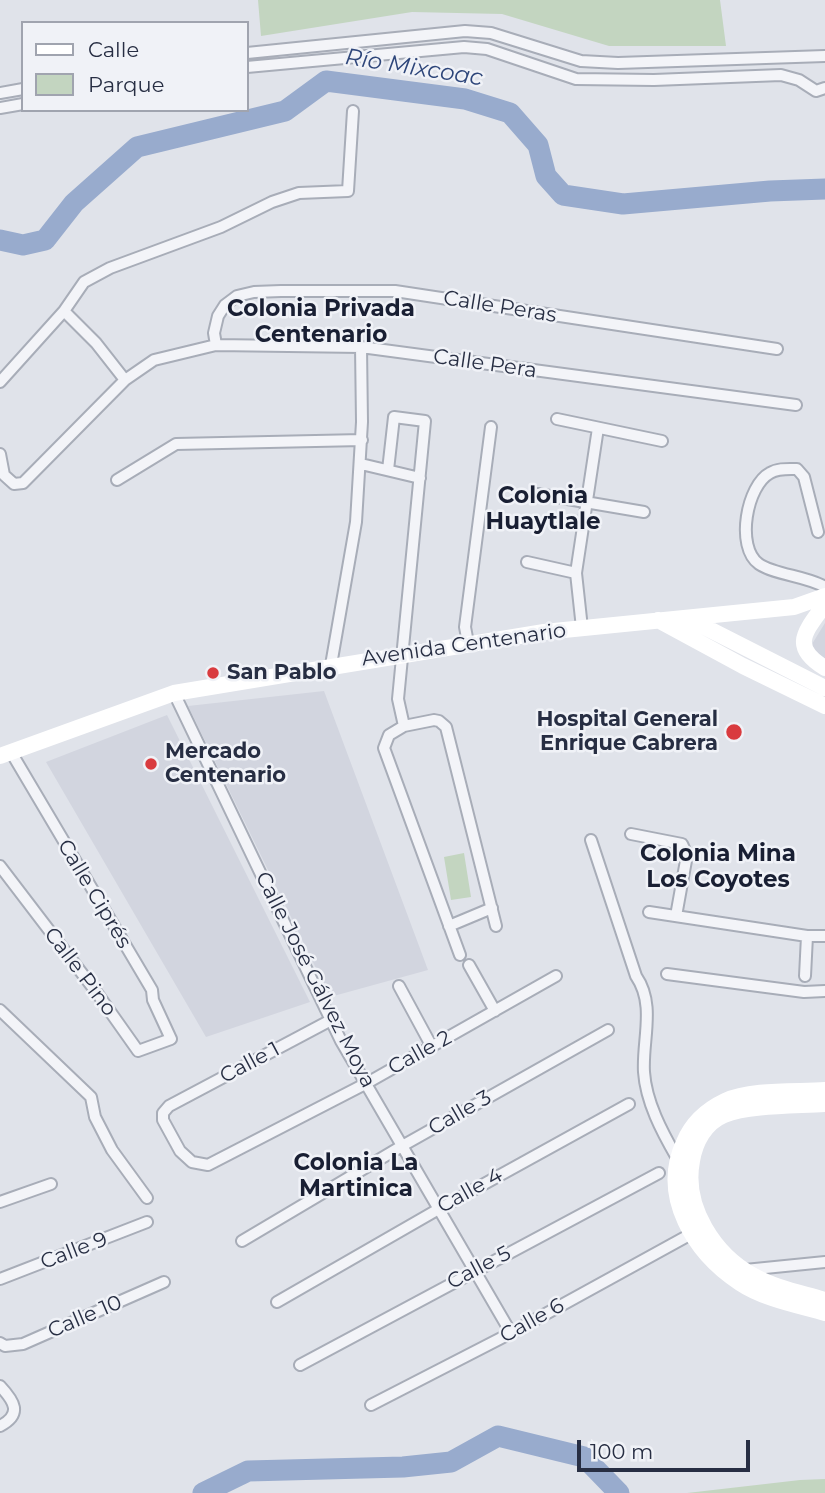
<!DOCTYPE html>
<html>
<head>
<meta charset="utf-8">
<style>
	body { margin:0 }
	#map { position:relative; width:825px; height:1493px; overflow:hidden; background:#e0e3ea; font-family:Montserrat,sans-serif }
	canvas { display:block }
	.legend { position:absolute; left:21px; top:21px; width:228px; height:91px; box-sizing:border-box; background:#f0f2f7; border:2px solid #a0a4af; margin:0; padding:9px 12px; list-style:none; font-size:21px; color:#272e43 }
	.legend li { display:flex; align-items:center; gap:14px; height:35px }
	.legend b { width:35px; border:2px solid #a0a4af }
	.scale { position:absolute; left:577px; top:1440px; width:173px; height:32px; box-sizing:border-box; border:4px solid #272e43; border-top:0; padding-left:9px; font-size:21px; line-height:24px; white-space:nowrap; color:#272e43; -webkit-text-stroke:5px #f0f2f7; paint-order:stroke }
</style>
</head>
<body>
<div id="map">
<canvas width="825" height="1493"></canvas>
<ul class="legend">
<li><b style="height:9px;background:#fff"></b>Calle</li>
<li><b style="height:19px;background:#c3d5c0"></b>Parque</li>
</ul>
<div class="scale">100 m</div>
</div>
<script>
const context = document.querySelector('canvas').getContext('2d');
context.lineJoin = 'round';
function fillPath(path, color) { context.fillStyle = color; context.fill(path, 'evenodd'); }
function strokePath(path, color, width, dash) { context.strokeStyle = color; context.lineWidth = width; context.lineCap = dash ? 'butt' : 'round'; context.setLineDash(dash || []); context.stroke(path); }
function label(font, color, halo, rows, align = 'center') {
  context.font = font + ' Montserrat,sans-serif'; context.lineWidth = 5; context.setLineDash([]); context.textBaseline = 'middle'; context.strokeStyle = halo; context.fillStyle = color; for (const [text, x, y, turn = 0] of rows) {
    context.save(); context.translate(x, y); context.rotate((+turn || 0) * Math.PI / 180); context.textAlign = isNaN(turn) ? turn : align; if (halo) context.strokeText(text, 0, 0); context.fillText(text, 0, 0); context.restore();
  }
}
fillPath(new Path2D(`
	M825,623V659L813,652L812,644Z
	M324,691L428,970L330,997L188,706Z
	M167,715L310,1002L206,1037L46,762Z`), '#d2d5df');
fillPath(new Path2D(`
	M258,0H720L726,46H609L502,14L412,12L261,36Z
	M464,853L471,897L451,900L444,857Z
	M825,1479V1493H687L800,1480Z`), '#c3d5c0');
strokePath(new Path2D(`
	M0,240L23,245L45,240L74,203L137,147L285,111L326,81L465,99L510,113L538,145L546,176L563,195L623,204L770,191L825,189
	M203,1493L248,1471L403,1467L451,1462L498,1436L584,1457L619,1493`), '#98abcd', 21);
const street = new Path2D(`
	M247,53L465,31L491,33L581,61L618,63L825,56
	M247,67L464,47L487,49L576,79L654,80L781,75L799,80L816,91L825,88
	M0,93L23,89
	M0,108L23,104
	M64,311L96,343L125,380
	M216,345L214,333L218,316L225,305L237,296L254,292L281,291H395L777,349
	M0,382L64,311L84,282L110,268L221,227L272,202L299,193L348,191L353,111
	M557,419L662,441
	M0,454L4,475L14,484L23,483L125,380L154,360L216,345L361,347L796,405
	M361,464L420,478
	M388,470L394,417L425,421L398,699L404,726L434,720L439,721L446,727L496,926
	M117,480L176,444L362,440
	M538,494L644,512
	M818,532L804,477L797,469C788,469 778,468 770,473C747,485 735,547 759,564C775,575 807,576 825,587
	M527,562L576,573
	M582,628L576,573L598,428
	M468,643L465,627L491,427
	M331,665L356,522L362,422L361,347
	M174,693L341,1041L511,1333
	M404,726L389,735L384,748L460,955
	M631,834L682,844L687,855L676,916
	M591,840L636,976C656,1005 642,1040 644,1072C646,1102 662,1132 677,1158
	M0,866L97,993L138,1051L171,1039L153,1000L152,990L11,752
	M649,912L807,936H825
	M449,926L492,908
	M469,965L495,1011
	M667,974L804,992L825,991
	M805,976L807,936
	M399,986L432,1047
	M0,1010L91,1097L95,1117L112,1150L147,1198
	M331,1020L169,1106L163,1113V1120L180,1151L192,1162L208,1165L367,1083L556,976
	M0,1202L51,1184
	M242,1241L402,1146L608,1030
	M745,1270L825,1262
	M0,1279L147,1222
	M277,1302L437,1210L629,1104
	M0,1343L5,1346L23,1344L164,1282
	M300,1365L659,1173
	M0,1386C14,1401 23,1414 0,1426
	M371,1405L511,1333L691,1234`);
strokePath(street, '#a8adb8', 14);
strokePath(street, '#f3f4f8', 10);
strokePath(new Path2D(`
	M825,604C806,631 789,646 825,668
	M687,618L825,688
	M658,620L743,666L825,706
	M0,756L174,693L544,632L794,607L825,596
	M825,1090C796,1092 751,1089 725,1101C706,1110 692,1123 684,1142C659,1196 694,1253 740,1283C764,1299 797,1305 825,1313
	M825,1104C797,1106 749,1105 724,1115C705,1123 695,1142 692,1161C683,1207 715,1255 754,1276C775,1288 802,1293 825,1300`), '#fff', 16);
for (const [x, y, r, color] of [
	[213,673,7,"#d93b3f"],
	[734,732,9,"#d93b3f"],
	[151,764,7,"#d93b3f"]
]) { const dot = new Path2D(); dot.arc(x, y, r, 0, 2 * Math.PI); context.fillStyle = color; context.fill(dot); strokePath(dot, '#f0f2f7', 2.5); }
label('21px', '#272e43', '#f0f2f7', [
	["Calle Peras",500,307,9],
	["Calle Pera",485,364,8],
	["Avenida Centenario",464,645,-8],
	["Calle Ciprés",94,894,59],
	["Calle Pino",80,972,53],
	["Calle José Gálvez Moya",315,980,63],
	["Calle 2",420,1053,-29],
	["Calle 1",250,1063,-28],
	["Calle 3",460,1113,-30],
	["Calle 4",470,1191,-29],
	["Calle 9",74,1251,-21],
	["Calle 5",479,1268,-28],
	["Calle 10",85,1317,-23],
	["Calle 6",532,1321,-29]
]);
label('bold 21px', '#272e43', '#f0f2f7', [
	["San Pablo",227,673],
	["Hospital General",718,720,"right"],
	["Enrique Cabrera",718,744,"right"],
	["Mercado",165,752],
	["Centenario",165,776]
], 'left');
label('italic 23px', '#2e467a', '#f0f2f7', [
	["Río Mixcoac",414,68,9]
]);
label('bold 23px', '#191f33', '#f0f2f7', [
	["Colonia Privada",321,309],
	["Centenario",321,335],
	["Colonia",543,496],
	["Huaytlale",543,522],
	["Colonia Mina",718,854],
	["Los Coyotes",718,880],
	["Colonia La",356,1163],
	["Martinica",356,1189]
]);
</script>
</body>
</html>
